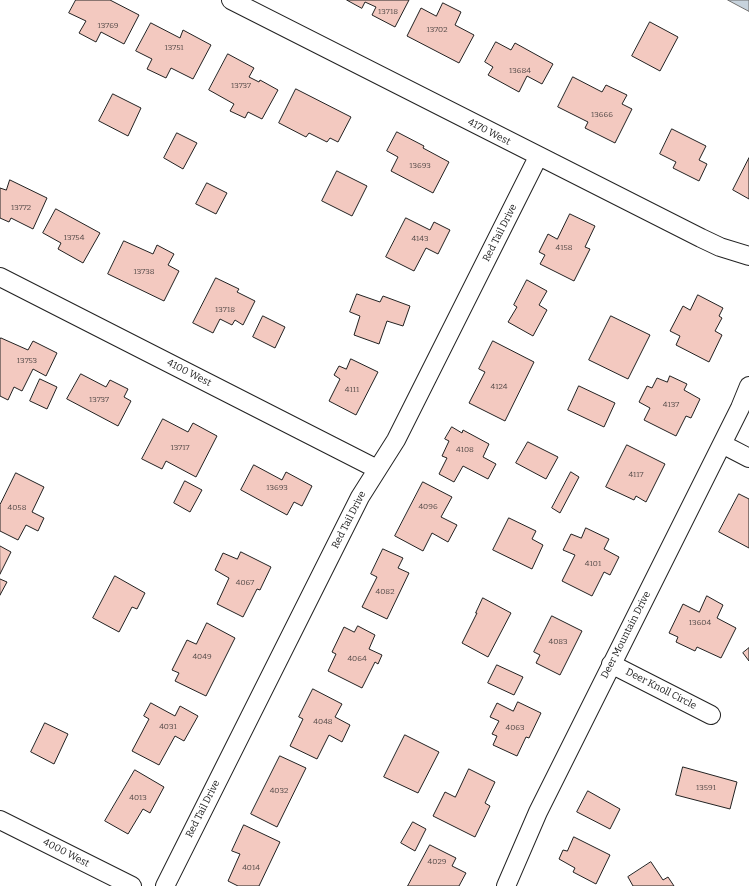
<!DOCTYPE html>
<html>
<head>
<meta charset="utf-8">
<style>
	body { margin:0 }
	canvas { display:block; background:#fff }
</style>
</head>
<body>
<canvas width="749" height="886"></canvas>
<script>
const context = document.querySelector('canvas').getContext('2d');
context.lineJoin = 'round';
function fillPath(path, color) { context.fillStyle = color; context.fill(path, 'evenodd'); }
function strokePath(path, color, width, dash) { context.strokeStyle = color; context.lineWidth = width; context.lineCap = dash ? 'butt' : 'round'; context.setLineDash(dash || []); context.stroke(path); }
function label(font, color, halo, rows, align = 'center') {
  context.font = font + ' Bitter,serif'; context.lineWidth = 3; context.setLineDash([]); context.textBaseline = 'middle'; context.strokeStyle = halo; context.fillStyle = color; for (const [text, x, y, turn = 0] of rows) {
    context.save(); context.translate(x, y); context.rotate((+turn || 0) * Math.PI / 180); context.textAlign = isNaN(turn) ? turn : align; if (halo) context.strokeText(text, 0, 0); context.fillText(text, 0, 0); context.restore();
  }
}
const water = new Path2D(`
	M728,0H749V11Z`);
fillPath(water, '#c7d3dd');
strokePath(water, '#6f6f6f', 1);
const building = new Path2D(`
	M76,0H110L139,15L124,44L101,32L96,42L79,33L86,21L69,13Z
	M347,0H409L395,27L372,15L376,7L365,2L362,8Z
	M443,3L461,12L455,25L474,35L459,63L407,36L421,8L436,16Z
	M650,22L678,37L660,71L632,56Z
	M151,23L180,38L183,30L211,45L193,79L171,68L166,78L147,69L152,59L136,51Z
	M496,42L511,50L515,43L553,64L542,84L527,76L519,92L488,75L493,67L485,62Z
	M228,54L254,68L249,77L259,82L260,80L278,90L262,119L248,112L245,118L230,111L234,104L209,90Z
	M573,77L602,92L606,85L627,95L622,104L632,109L615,143L585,128L588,122L558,107Z
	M296,89L351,117L338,142L330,138L327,142L309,133L306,137L279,123Z
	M113,94L141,108L128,136L99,121Z
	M672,129L706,146L699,160L707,164L699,181L673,168L676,162L660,154Z
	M397,132L424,146L423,148L449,162L433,193L391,171L398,157L387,151Z
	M177,133L197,143L183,169L164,158Z
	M749,158V199L733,190Z
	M337,171L367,186L352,216L322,201Z
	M10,180L47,198L33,229L11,218L9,222L0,218V188L6,190Z
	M207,183L227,193L216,214L196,204Z
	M56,209L100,233L83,263L58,249L61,243L43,233Z
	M570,214L595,226L585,247L590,249L574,281L540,264L545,255L539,252L548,234L557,239Z
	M406,218L430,230L434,222L450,230L438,254L426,248L414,271L386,257Z
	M124,241L153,254L157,245L174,254L168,265L179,271L164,301L108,274Z
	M216,278L239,289L237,292L255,301L243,325L235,320L232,325L220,319L213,333L193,323Z
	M527,280L547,291L539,305L547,310L533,336L508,322L517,307L514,305Z
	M357,294L380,302L383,296L410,306L403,326L387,321L379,344L354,335L360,316L350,312Z
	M698,295L723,308L719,316L722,318L715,331L722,335L709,362L676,345L680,336L670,331L683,306L690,310Z
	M263,316L285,327L275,348L253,337Z
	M611,316L650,335L628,379L589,360Z
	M1,338L28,350L33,341L57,353L46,376L33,369L22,391L14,387L8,400L0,396V340Z
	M493,341L534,362L505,421L469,403L485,372L479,369Z
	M351,359L378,372L356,415L329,401L340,379L334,375L339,366L346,369Z
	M81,374L106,387L110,380L128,389L124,397L131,401L118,426L67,399Z
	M670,376L687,384L684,390L700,399L691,418L686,416L676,436L644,420L650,408L639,402L647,386L652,388L657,378L667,382Z
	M40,379L57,387L47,409L30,401Z
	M579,386L615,403L604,427L568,410Z
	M163,419L188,432L193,423L217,436L196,477L166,461L162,469L142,459Z
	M452,427L462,433L463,430L489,444L483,457L496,464L488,479L463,466L454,482L439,474L447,458L442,456L449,441L445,439Z
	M528,442L558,457L546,479L516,463Z
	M627,445L665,464L646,502L636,496L634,500L606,487Z
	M254,465L282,480L286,472L312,486L302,506L294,502L287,515L241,490Z
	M571,472L579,477L560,513L552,508Z
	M16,473L44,487L32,512L44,518L38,531L26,525L18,540L0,531V505Z
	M185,481L202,490L190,512L174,503Z
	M423,482L452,497L441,517L457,525L448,542L432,533L423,551L395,536Z
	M739,494L749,499V548L719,532Z
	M509,518L536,531L532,539L543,545L532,569L493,550Z
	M586,528L609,539L604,549L619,557L610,575L604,572L592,596L562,581L575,555L563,550L571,534L581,538Z
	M0,546L11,552L0,574Z
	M383,549L403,558L398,568L409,573L387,619L362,607L377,577L371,574Z
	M241,552L271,567L260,590L257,589L243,617L217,604L229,578L215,570L223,553L237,559Z
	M115,576L145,593L137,609L132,607L119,632L93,618Z
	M0,579L7,582L0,595Z
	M707,596L723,605L717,618L736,628L721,658L697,647L695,651L676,642L678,637L669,633L683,604L699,612Z
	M483,598L511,613L488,657L462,643L477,613H476Z
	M552,616L582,631L560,675L536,663L540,655L534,652Z
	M207,623L235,638L206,696L175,681L179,673L172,670L187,640L196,644Z
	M358,626L375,635L369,649L382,655L378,664L375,662L362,688L328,671L336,654L332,652L344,627L354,632Z
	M749,648V661L743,653Z
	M497,665L523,677L514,695L488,683Z
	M313,689L342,704L335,717L350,725L342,742L329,735L317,759L290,746L303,719L299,717Z
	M518,702L541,713L529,738L526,737L517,756L493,745L497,736L492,734L499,721L490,717L497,703L513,711Z
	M151,703L175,716L180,706L198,716L184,741L175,736L159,765L132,751L149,719L144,716Z
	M45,723L68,734L54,764L31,752Z
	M405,735L439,752L418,793L384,777Z
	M280,756L306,768L277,827L251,814Z
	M683,767L737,782L730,809L676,795Z
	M469,769L495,782L485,803L490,806L475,837L433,816L445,792L455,797Z
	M135,770L164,787L150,813L143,809L128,834L105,821Z
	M588,791L620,809L610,829L577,812Z
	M413,822L426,829L415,851L401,843Z
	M244,825L280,842L259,886H238L228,881L240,854L232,851Z
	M574,837L610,855L596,884L573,872L575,868L559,859L563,850L567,851Z
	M430,845L456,858L452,866L466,873L459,886H408Z
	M651,862L663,880L668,877L674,886H633L628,877Z`);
fillPath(building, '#f3c9c0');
strokePath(building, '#222', 1);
const minor = new Path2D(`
	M231,0L701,238L720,247L749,256
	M0,277L377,469
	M722,444L749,458
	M611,664L711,715
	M0,820L132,886
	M165,886L360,497L396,440L538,157
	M506,886L538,812L740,408L749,386`);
strokePath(minor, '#222', 20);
strokePath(minor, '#fff', 18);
label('8px', '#564c4a', null, [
	["13718",388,12],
	["13769",108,26],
	["13702",437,30],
	["13751",174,48],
	["13684",520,71],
	["13737",241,86],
	["13666",602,115],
	["13693",420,166],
	["13772",21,208],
	["13754",74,238],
	["4143",420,239],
	["4158",564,248],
	["13738",144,272],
	["13718",225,310],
	["13753",27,361],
	["4124",499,387],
	["4111",352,390],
	["13737",99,400],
	["4137",671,405],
	["13717",180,448],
	["4108",465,450],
	["4117",636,475],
	["13693",277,488],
	["4096",428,507],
	["4058",17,508],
	["4101",593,564],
	["4067",245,583],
	["4082",385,592],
	["13604",700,623],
	["4083",558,642],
	["4049",202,657],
	["4064",357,659],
	["4048",323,722],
	["4031",168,727],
	["4063",515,728],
	["13591",706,788],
	["4032",279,791],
	["4013",138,798],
	["4029",437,862],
	["4014",251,868]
]);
label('10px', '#222', '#fff', [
	["4170 West",489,132,27],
	["Red Tail Drive",500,233,-63],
	["4100 West",189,373,27],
	["Red Tail Drive",349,520,-63],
	["Deer Mountain Drive",626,635,-63],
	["Deer Knoll Circle",661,689,27],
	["Red Tail Drive",203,809,-63],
	["4000 West",66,853,27]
]);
</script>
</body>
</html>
